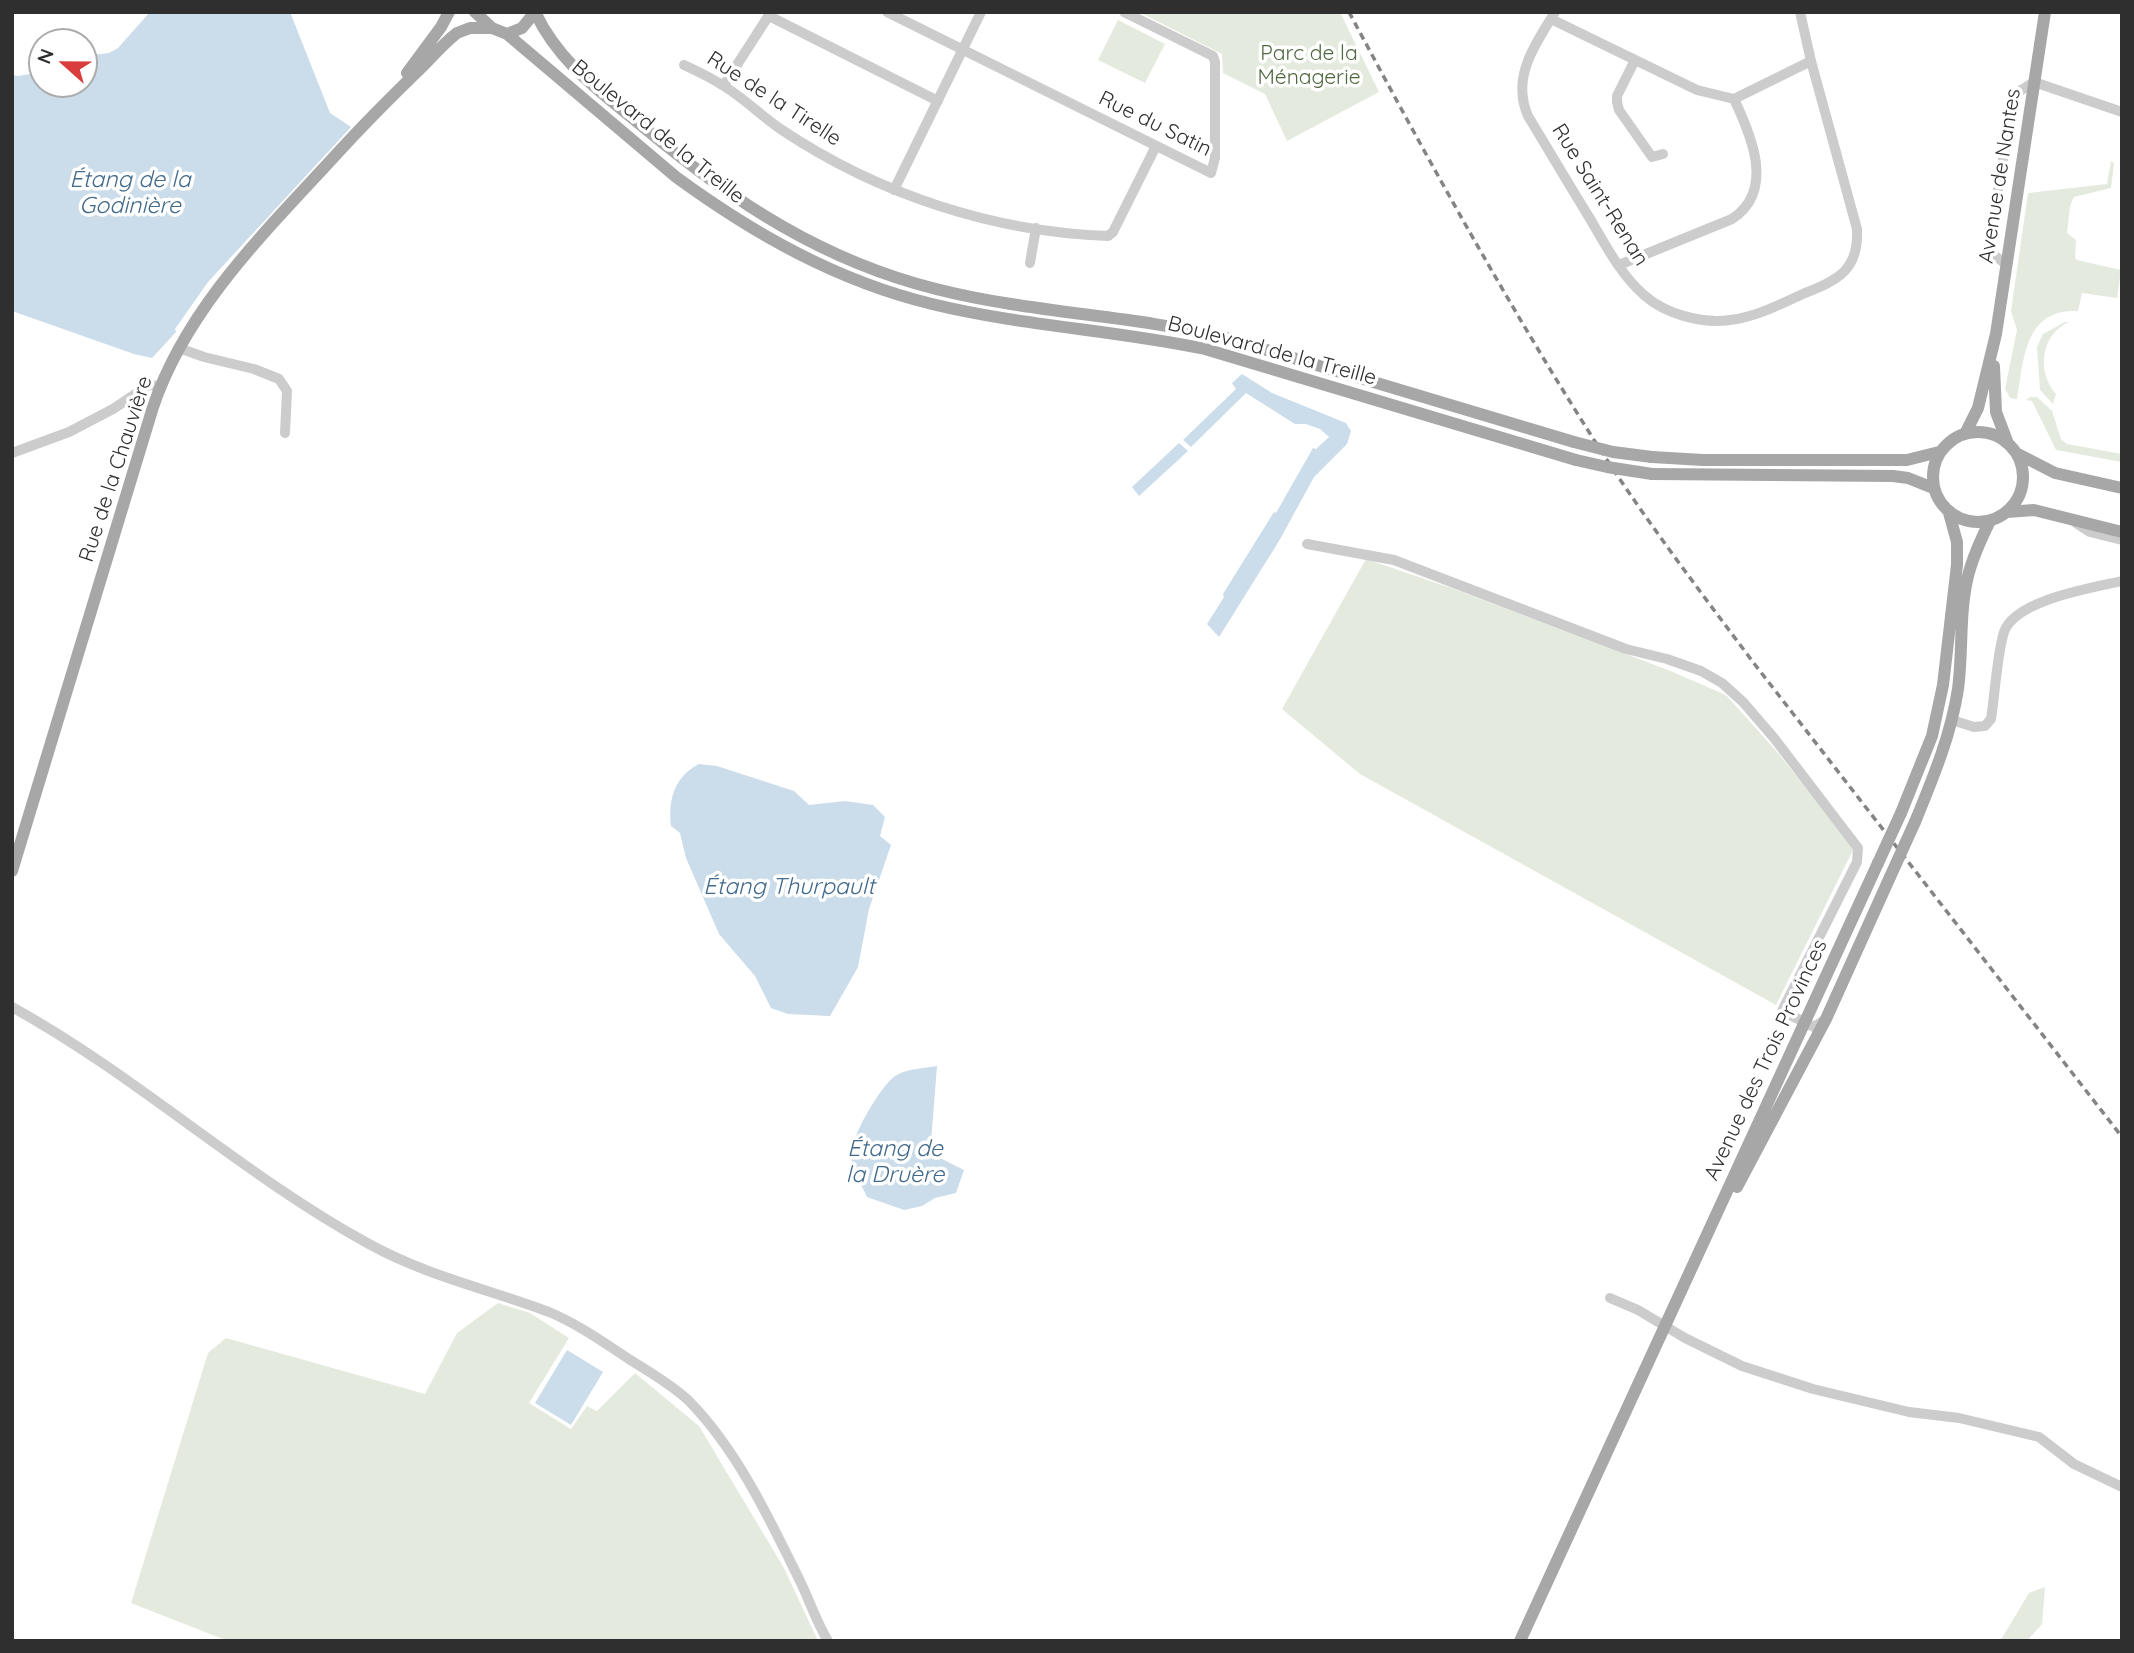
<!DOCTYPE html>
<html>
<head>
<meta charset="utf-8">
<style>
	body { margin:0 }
	#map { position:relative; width:2134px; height:1653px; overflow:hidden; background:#fff; font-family:Quicksand,sans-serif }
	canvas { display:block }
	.frame { position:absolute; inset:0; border:14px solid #2f2f2f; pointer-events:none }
	.north { position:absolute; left:28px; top:28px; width:70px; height:70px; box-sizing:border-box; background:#fff; border:2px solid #acacac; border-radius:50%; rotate:291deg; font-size:19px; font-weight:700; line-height:28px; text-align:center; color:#2f2f2f }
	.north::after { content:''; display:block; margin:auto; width:24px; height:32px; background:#da3d3d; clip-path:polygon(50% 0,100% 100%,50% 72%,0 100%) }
</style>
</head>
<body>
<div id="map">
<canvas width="2134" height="1653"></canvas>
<div class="frame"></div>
<div class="north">N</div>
</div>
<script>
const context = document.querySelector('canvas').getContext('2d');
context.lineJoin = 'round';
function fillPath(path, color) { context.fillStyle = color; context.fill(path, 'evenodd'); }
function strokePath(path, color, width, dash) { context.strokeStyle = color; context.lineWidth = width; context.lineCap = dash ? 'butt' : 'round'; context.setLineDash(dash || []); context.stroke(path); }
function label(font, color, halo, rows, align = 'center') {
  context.font = font + ' Quicksand,sans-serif'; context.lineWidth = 7; context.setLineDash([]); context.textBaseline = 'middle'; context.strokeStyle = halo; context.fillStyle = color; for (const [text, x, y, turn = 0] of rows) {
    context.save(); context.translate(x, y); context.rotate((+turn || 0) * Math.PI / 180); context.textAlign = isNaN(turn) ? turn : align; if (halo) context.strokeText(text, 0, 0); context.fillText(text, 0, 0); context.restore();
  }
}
fillPath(new Path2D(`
	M1139,12H1340L1379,92L1287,141L1265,94L1223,73L1222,54Z
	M1118,20L1165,44L1145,83L1098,60Z
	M2111,161L2114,163L2111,188L2074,197L2070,206L2067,233L2076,240L2075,258L2077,260L2121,270L2117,298L2082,293L2078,311C2024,308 2024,360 2017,399L2010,398L2005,389L2017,330L2011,311L2028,193L2107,184Z
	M2065,322H2069C2041,334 2036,372 2056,394L2053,404L2040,390L2037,347L2043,334Z
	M2030,397H2037L2052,411L2061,439L2067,444L2122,454V462L2056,450L2032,401L2026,400Z
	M1366,559L1457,590L1668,670L1726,695L1778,753L1854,848L1776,1005L1360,774L1282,709Z
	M498,1303L530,1313L569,1338L529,1403L571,1429L587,1406L597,1411L635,1373L699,1426L784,1568L818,1641H228L131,1603L208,1353L226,1338L425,1394L457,1333Z
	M2045,1587L2042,1624L2027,1641H1996L2002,1638L2029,1593Z`), '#e4ebde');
fillPath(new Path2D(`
	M150,12H290L330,113L351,127L208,282L175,329L176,332L152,358L134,354L12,311V75L18,76L42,72V84H84V56L109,53L118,48Z
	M1242,374L1272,393L1346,423L1351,431L1347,444L1314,477L1279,541L1219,637L1207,624L1224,597L1223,594L1274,512L1276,513L1313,448L1316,449L1329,437L1320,429L1306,424H1295L1246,393L1191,447L1183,440L1236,389L1232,383Z
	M1179,443L1188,451L1139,496L1132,487Z
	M699,764L717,766L794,791L809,805L845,801L873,805L885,817L880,836L891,845L869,909L858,967L830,1016L788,1014L771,1008L755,976L719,934L686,858L680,833L671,826C668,800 674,777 699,764Z
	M937,1066L931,1142L936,1156L964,1170L956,1193L935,1198L922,1206L904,1210L867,1197C861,1184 852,1170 851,1156C850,1138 880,1087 895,1076C905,1069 925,1068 937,1066Z
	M567,1350L603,1372L571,1425L535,1403Z`), '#cbdcea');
strokePath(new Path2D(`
	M887,12L1211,173L1215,158V62L1213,56L1124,12
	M1555,12C1535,45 1511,77 1528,116C1548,149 1568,183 1589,217C1605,244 1620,274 1644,295C1665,314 1702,324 1730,320C1756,317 1781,304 1805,293C1839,280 1859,269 1857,229L1811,61L1800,12
	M769,16L938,101
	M1551,19L1697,90L1734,99L1811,61
	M1635,60L1617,96V102L1619,110L1652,157L1663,154
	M684,65C697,71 710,77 722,85C743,97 761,116 782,130C878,194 993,232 1108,236L1113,232L1156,146
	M724,85L771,12
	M894,190L981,12
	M1030,263L1036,228
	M2006,264L1992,254L1989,246L2012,104L2015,94L2034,82L2122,112
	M1619,265L1732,219C1775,191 1752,137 1734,99
	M179,348L204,357L254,369L279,379L287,391L285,433
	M12,453L69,432L113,409L149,385L160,386
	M2076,523L2090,532L2122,540
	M1307,544L1394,560L1626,649L1667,659L1701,671L1722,683L1743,702L1774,738L1858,848L1857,862L1782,1011L1814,1027L1826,1019
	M1952,720L1974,727L1985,726L1991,719C1995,694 1997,654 2004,632C2015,600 2092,588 2122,581
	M12,1007C137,1076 243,1175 369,1244C427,1276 488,1289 549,1312C578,1324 606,1344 632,1361C651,1373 672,1385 689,1401C738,1451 770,1520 801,1583C810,1602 817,1623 828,1641
	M1610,1298L1638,1310L1685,1338L1742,1366L1813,1389L1909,1412L1959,1418L2039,1437L2074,1464L2122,1487`), '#ccc', 10);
strokePath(new Path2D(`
	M475,12L492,28L507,34L522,28L535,12
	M535,12C560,65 604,94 647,130C735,203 824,261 936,289C1031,313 1129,315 1223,337L1574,442
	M507,34L676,177C754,234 837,281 932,304C1022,326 1115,330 1205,349L1576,460
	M407,73L441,27L449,12
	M1994,366L1996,412L2007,441
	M1933 477a45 45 0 1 1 90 0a45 45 0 1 1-90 0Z
	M1966,432L1978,408L1996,334L2045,12
	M2018,454L2055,473L2122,488
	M1652,457L1703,460H1907L1939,452
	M1652,474L1893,476L1908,478L1933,488
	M2007,512L2034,510L2122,532
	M1901,813L1932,736L1943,685L1957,565V542L1949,513
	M1915,822C1933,778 1951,735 1958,689C1963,652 1959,612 1968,576C1973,556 1981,539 1990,521
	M12,871L153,407C186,309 264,233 333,158C362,126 392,96 423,66C434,55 444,43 457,33L470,28H492
	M1737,1187L1826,1019L1890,877
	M1520,1641L1878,863`), '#a7a7a7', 12);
strokePath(new Path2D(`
	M1349,12C1425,154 1503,296 1589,432C1640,513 1699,590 1756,666L2122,1137`), '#848484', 3.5, [7, 5]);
strokePath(new Path2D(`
	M1574,442L1613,452L1652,457
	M1576,460L1607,467L1652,474
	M1878,863L1901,813
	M1890,877L1915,822`), '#a7a7a7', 12);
label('21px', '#4f683f', '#fff', [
	["Parc de la",1309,54],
	["Ménagerie",1309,78]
]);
label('21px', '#2f2f2f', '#fff', [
	["Rue de la Tirelle",774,99,33],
	["Rue du Satin",1155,124,26],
	["Boulevard de la Treille",658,132,39],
	["Avenue de Nantes",2000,176,-81],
	["Rue Saint-Renan",1600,195,58],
	["Boulevard de la Treille",1272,351,15],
	["Rue de la Chauvière",116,469,-72],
	["Avenue des Trois Provinces",1766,1060,-65]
]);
label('italic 23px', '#426a8c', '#fff', [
	["Étang de la",130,180],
	["Godinière",130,206],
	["Étang Thurpault",789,887],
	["Étang de",895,1149],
	["la Druère",895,1175]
]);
</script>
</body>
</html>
